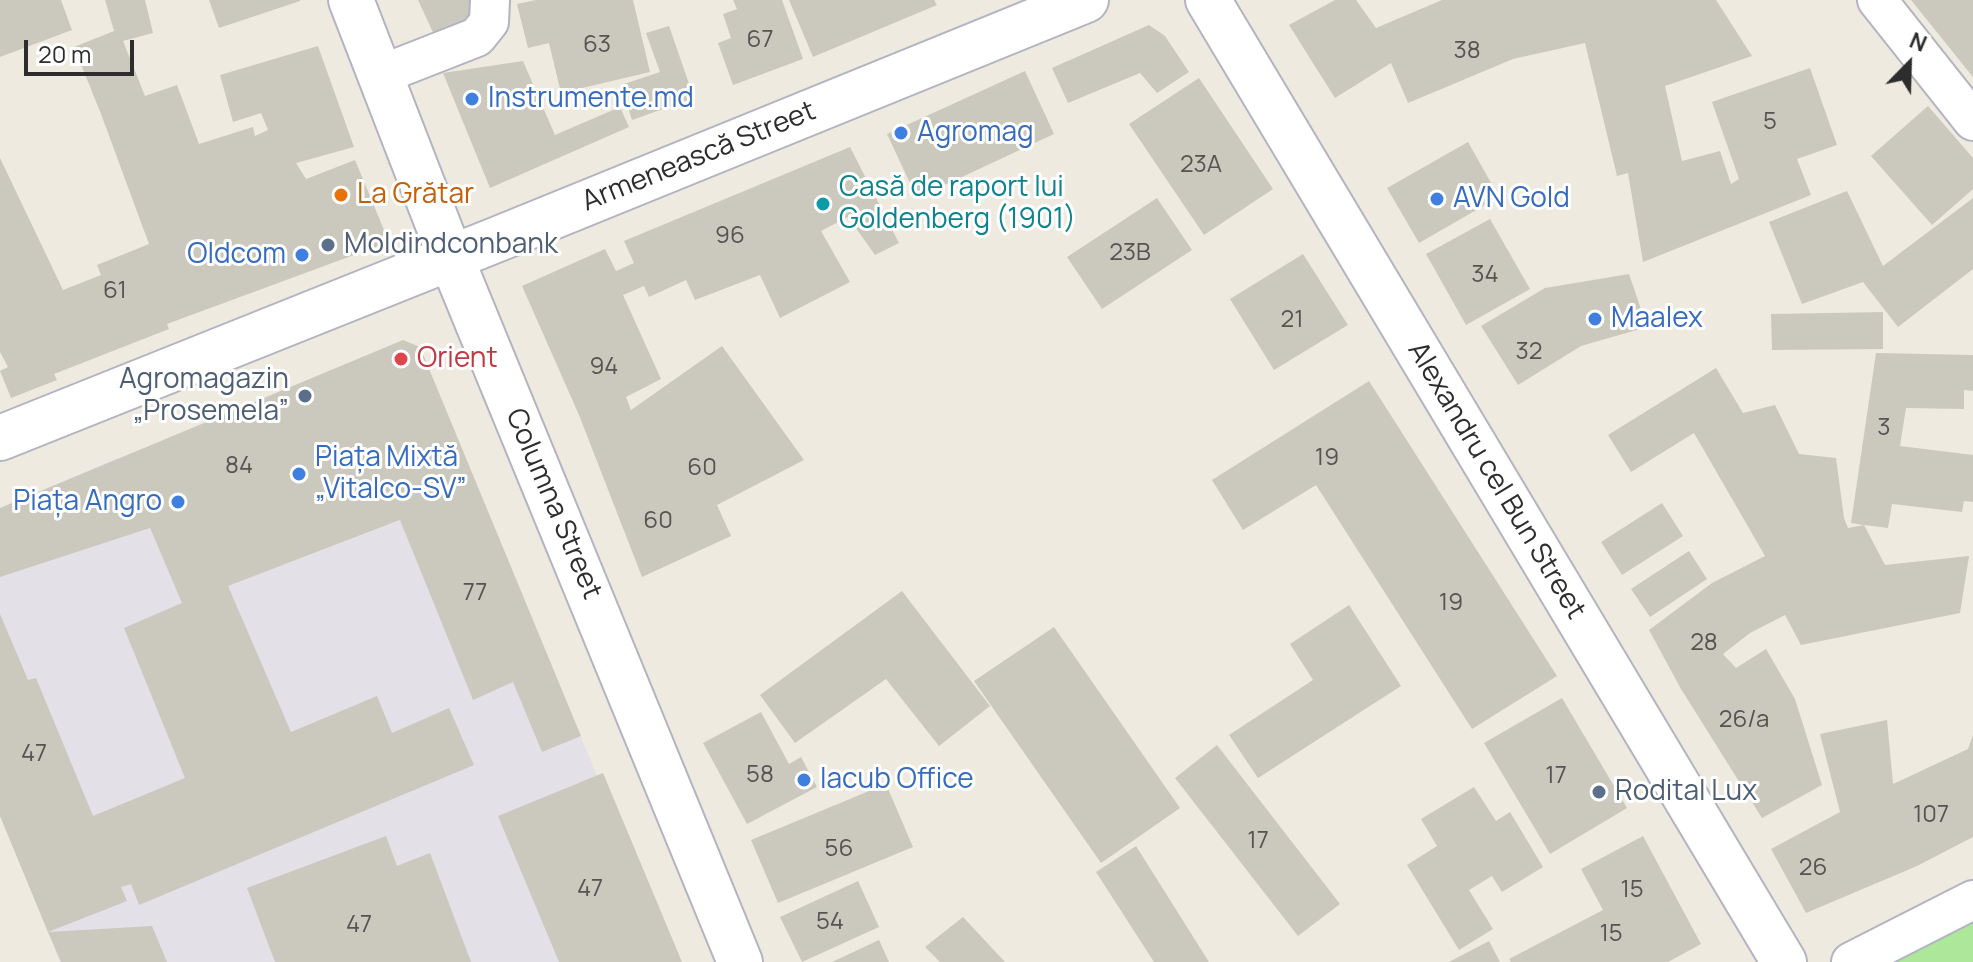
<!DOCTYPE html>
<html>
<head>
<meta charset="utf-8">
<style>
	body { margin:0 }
	#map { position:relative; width:1973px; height:962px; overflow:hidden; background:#efeae0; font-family:Manrope,sans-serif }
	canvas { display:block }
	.north { position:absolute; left:1869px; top:24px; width:80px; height:80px; -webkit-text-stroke:6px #fff; paint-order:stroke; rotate:23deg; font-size:22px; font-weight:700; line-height:32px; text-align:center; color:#2d2d2d }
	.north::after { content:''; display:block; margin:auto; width:28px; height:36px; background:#2d2d2d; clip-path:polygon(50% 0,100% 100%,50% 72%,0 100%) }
	.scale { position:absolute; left:24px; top:40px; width:110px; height:36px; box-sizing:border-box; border:4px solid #2d2d2d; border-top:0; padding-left:10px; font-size:24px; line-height:28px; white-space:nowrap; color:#2d2d2d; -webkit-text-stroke:6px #fff; paint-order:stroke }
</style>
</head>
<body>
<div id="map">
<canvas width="1973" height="962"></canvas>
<div class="north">N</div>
<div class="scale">20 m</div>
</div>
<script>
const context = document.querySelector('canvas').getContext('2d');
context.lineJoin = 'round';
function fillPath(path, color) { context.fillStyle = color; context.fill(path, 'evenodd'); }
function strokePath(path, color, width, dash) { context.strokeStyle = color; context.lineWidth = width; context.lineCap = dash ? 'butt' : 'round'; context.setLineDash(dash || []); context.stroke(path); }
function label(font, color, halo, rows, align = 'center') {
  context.font = font + ' Manrope,sans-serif'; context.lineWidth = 6; context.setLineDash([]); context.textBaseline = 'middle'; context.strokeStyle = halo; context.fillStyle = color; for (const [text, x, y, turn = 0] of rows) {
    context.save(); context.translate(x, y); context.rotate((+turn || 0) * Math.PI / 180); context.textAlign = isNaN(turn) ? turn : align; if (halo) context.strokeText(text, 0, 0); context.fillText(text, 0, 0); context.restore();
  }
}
fillPath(new Path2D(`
	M118,458L183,603L478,491L675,962H60L0,816V508Z`), '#e3e0e8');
fillPath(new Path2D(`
	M1973,919V962H1869Z`), '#ade79a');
fillPath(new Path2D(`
	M0,0H61L72,30L0,57Z
	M105,0H145L153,33L123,41L145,96L177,85L199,144L253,127L255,136L268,130L261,113L233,122L220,75L318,46L354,147L296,163L306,179L355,160L384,230L381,245L167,324L169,329L54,374L57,380L11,398L0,371L8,367L0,352V158L63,290L101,275L97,265L149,244L101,114L74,47L114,31Z
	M209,0H300V1L219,28Z
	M418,0H488L480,23L436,39Z
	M536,0H633L650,72L561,93L549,43L528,48L517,4Z
	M733,0H782L803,59L733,85L718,43L731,38L723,14L737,9Z
	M789,0H934L937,5L813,57Z
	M1335,0H1356L1376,28L1442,0H1716L1752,56L1665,86L1682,161L1720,151L1731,184L1739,179L1712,102L1810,68L1837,145L1797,159L1811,195L1643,262L1628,173L1617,176L1585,43L1513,59L1408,103L1391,63L1335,98L1289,25Z
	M1911,0H1973V77Z
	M1149,25L1165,36L1189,72L1157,93L1140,73L1068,103L1052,68Z
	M669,26L694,98L632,120L621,85L660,72L646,33Z
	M523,61L555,135L620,107L629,127L490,188L443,73Z
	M1025,71L1054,134L917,198L887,134Z
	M1199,78L1273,189L1204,235L1129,124Z
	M1928,106L1973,158V189L1932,225L1871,156Z
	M1468,142L1499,197L1419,243L1387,188Z
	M850,147L899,243L875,255L848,217L821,231L850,282L780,318L760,275L695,300L686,280L649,297L644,286L623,295L661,379L626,397L631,410L722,346L804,460L717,505L731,536L642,577L579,415L522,286L605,249L616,271L634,263L624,241Z
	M1847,191L1883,266L1973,198V269L1898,327L1863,282L1802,304L1769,222Z
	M1157,198L1192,250L1102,309L1067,257Z
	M1490,219L1530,289L1466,325L1426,254Z
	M1303,254L1348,325L1274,370L1230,299Z
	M1629,274L1647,327L1581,346L1518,385L1481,326L1545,288Z
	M1883,312V349L1772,350L1771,314Z
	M403,340L420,347L581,736L542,752L513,682L473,700L400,520L228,586L291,732L377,696L392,733L449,708L474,765L139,905L131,884L121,887L127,901L48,932L0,816V614L28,680L36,678L93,816L185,778L124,628L182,603L150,528L0,577V508Z
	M1876,353L1973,355V391L1964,390V409L1906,408L1900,446L1973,455V502L1964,501L1962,512L1892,504L1888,528L1864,525L1885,565L1969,556L1960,613L1801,645L1785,615L1750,633L1723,654L1736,668L1766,649L1795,699L1822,785L1762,818L1681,689L1649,630L1712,583L1765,556L1694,433L1631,472L1608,435L1716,368L1743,413L1775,405L1799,454L1836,458L1844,518L1848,528L1864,525L1851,523Z
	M1369,381L1557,676L1472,729L1316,485L1243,530L1212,480Z
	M1662,503L1683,536L1622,575L1601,542Z
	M1689,551L1707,579L1650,617L1631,589Z
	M902,591L990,706L939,746L886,679L795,743L760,695Z
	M1349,605L1401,686L1258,778L1229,735L1313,680L1290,644Z
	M1054,627L1180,808L1101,863L974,681Z
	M1562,698L1627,808L1550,854L1484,743Z
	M761,712L789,764L801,757L817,787L747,824L703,743Z
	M1887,720L1893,784L1968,749L1973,735V837L1917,866L1806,913L1771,849L1840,812L1820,734Z
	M1217,745L1340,904L1298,936L1175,778Z
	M603,773L682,962H559L498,816Z
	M886,784L913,847L778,903L751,840Z
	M1474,787L1496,821L1510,812L1543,867L1502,892L1492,876L1469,890L1493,929L1459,950L1407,865L1437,846L1421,819Z
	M386,836L397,866L430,853L471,962H275L247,888Z
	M1643,836L1701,944L1668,962H1511L1509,959L1603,910L1581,869Z
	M1136,846L1209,962H1154L1096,872Z
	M858,881L879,927L802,962L780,917Z
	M963,917L1005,962H940L925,947Z
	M152,926L167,962H61L48,932Z
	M879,940L889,962H832Z
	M1489,941L1500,962H1449Z`), '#cbc8be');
const minor = new Path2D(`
	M1877,0L1973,121
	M380,75L477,37L489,22L490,0
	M1851,962L1973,900`);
const tertiary = new Path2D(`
	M1208,0L1784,962`);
const secondary = new Path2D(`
	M351,0L451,258L740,962
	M0,438L498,239L1086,0`);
strokePath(minor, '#b3b4c1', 42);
strokePath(tertiary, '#b3b4c1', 48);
strokePath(secondary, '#b3b4c1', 48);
strokePath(minor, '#fff', 38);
strokePath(tertiary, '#fff', 44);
strokePath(secondary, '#fff', 44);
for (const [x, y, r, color] of [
	[472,99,8,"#3f7fe0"],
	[901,133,8,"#3f7fe0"],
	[341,195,8,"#e8710a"],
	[1437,199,8,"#3f7fe0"],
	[823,204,8,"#0f9aa8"],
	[328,245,8,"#5c6f8a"],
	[302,255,8,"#3f7fe0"],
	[1595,319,8,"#3f7fe0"],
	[401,359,8,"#e0444e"],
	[305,396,8,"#5c6f8a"],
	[299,474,8,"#3f7fe0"],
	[178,502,8,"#3f7fe0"],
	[804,780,8,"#3f7fe0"],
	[1599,792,8,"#5c6f8a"]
]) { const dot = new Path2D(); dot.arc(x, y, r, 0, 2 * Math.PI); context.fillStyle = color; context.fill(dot); strokePath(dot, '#fff', 3); }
label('24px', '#545451', null, [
	["67",760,40],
	["63",597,45],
	["38",1467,51],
	["5",1770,122],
	["23A",1201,165],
	["96",730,236],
	["23B",1130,253],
	["34",1485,275],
	["61",115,291],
	["21",1292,320],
	["32",1529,352],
	["94",604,367],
	["3",1884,428],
	["19",1327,458],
	["84",239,466],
	["60",702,468],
	["60",658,521],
	["77",475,593],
	["19",1451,603],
	["28",1704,643],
	["26/a",1744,720],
	["47",34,754],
	["58",760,775],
	["17",1556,776],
	["107",1931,815],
	["17",1258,841],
	["56",839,849],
	["26",1813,868],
	["47",590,889],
	["15",1632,890],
	["54",830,922],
	["47",359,925],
	["15",1611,934]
]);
label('28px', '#366cbe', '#fff', [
	["Instrumente.md",488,99],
	["Agromag",917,133],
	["AVN Gold",1453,199],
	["Oldcom",286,255,"right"],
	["Maalex",1611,319],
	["Piața Mixtă",315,458],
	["„Vitalco-SV”",315,490],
	["Piața Angro",162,502,"right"],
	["Iacub Office",820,780]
], 'left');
label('28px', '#2d2d2d', '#fff', [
	["Armenească Street",699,157,-22],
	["Alexandru cel Bun Street",1496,481,59],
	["Columna Street",553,504,67]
]);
label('28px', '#0d838f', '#fff', [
	["Casă de raport lui",839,188],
	["Goldenberg (1901)",839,220]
], 'left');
label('28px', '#c56008', '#fff', [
	["La Grătar",357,195]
], 'left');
label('28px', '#4e5e75', '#fff', [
	["Moldindconbank",344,245],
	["Agromagazin",289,380,"right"],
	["„Prosemela”",289,412,"right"],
	["Rodital Lux",1615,792]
], 'left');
label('28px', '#be3a42', '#fff', [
	["Orient",417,359]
], 'left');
</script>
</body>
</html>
